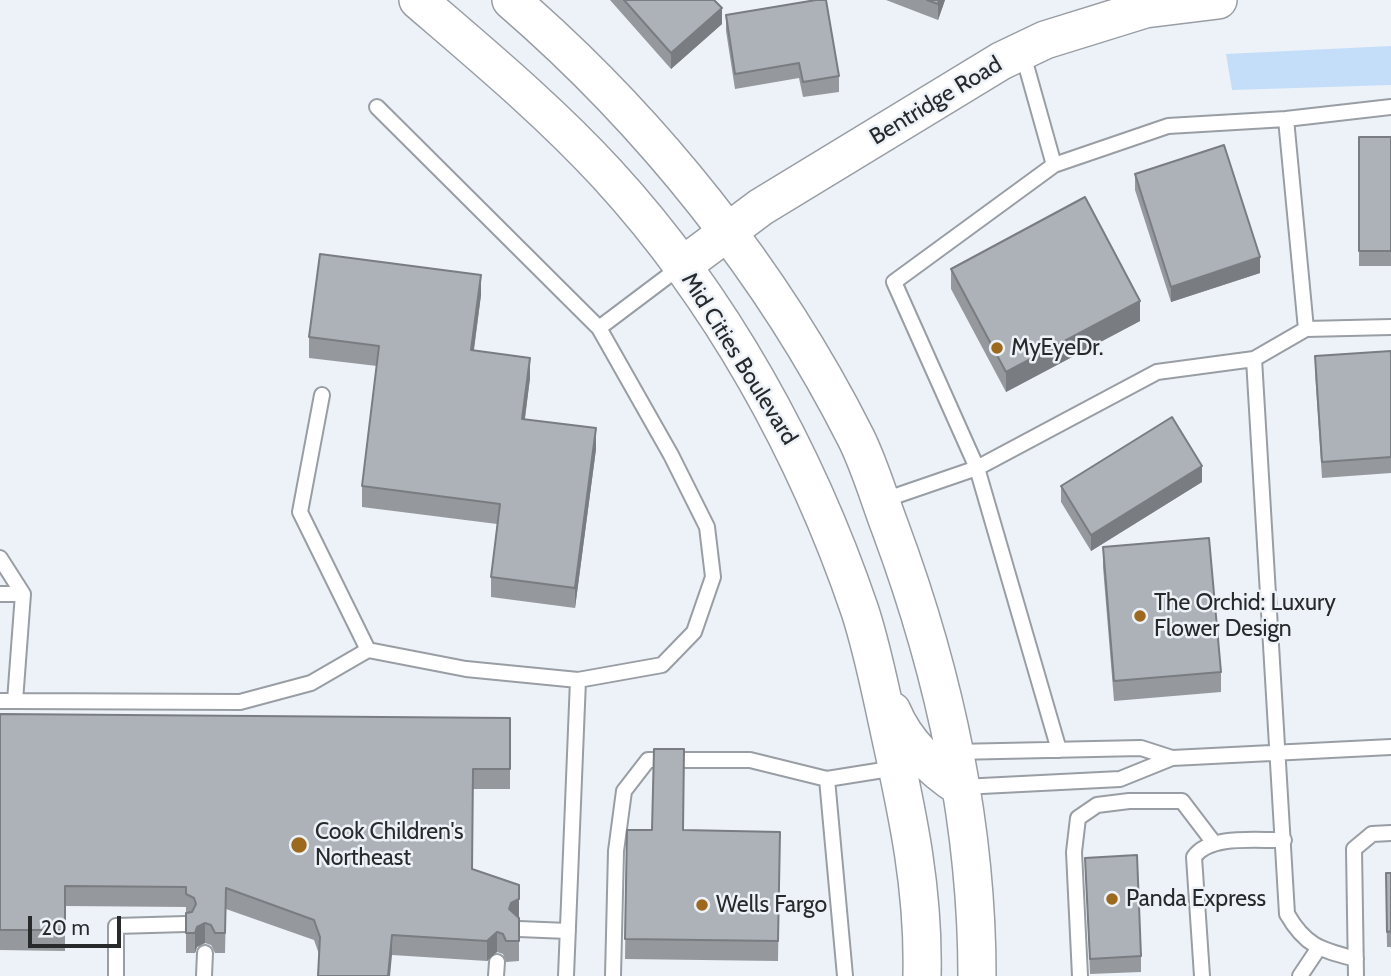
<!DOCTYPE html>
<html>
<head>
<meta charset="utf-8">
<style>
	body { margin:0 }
	#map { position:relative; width:1391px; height:976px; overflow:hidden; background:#ecf2f8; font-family:Cabin,sans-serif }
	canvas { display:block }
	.scale { position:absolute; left:28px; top:916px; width:93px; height:32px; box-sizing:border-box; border:4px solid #27292b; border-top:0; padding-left:9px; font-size:21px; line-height:24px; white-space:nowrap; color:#27292b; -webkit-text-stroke:5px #ecf2f8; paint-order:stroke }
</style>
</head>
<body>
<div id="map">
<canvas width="1391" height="976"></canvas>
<div class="scale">20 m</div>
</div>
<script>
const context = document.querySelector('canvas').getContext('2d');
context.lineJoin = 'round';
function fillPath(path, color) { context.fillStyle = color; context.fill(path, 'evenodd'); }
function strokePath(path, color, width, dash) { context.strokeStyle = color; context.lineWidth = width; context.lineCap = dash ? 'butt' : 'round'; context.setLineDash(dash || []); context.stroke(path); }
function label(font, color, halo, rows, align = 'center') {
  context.font = font + ' Cabin,sans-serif'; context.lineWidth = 5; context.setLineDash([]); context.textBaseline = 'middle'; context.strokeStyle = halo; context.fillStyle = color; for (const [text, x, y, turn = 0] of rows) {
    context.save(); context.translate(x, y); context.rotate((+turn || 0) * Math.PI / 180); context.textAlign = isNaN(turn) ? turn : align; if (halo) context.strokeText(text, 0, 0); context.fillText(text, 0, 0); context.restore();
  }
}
fillPath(new Path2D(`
	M1391,46V85L1232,90L1226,54Z`), '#c4ddf9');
const lane = new Path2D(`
	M377,107L599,328
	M1286,119L1391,107
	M1054,165L1168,126L1286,119L1306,329
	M322,395L300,512L368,650L466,669L578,680L566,976
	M881,501L977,468L894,282L1054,165L1022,51
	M0,558L23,594
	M0,594H23L15,701H0
	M578,680L662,665L694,632L713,577L707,527L671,455L599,328L680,267
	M15,701L240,702L311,683L368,650
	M1059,750L977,468L1157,372L1254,359
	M954,752L1141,748L1172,758
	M962,787L1120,779L1172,758L1391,747
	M519,929L568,931
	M1356,959C1322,950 1306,947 1287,914L1254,359L1306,329L1391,327
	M116,976V926L186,924
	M204,976L205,953
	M496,976L497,962
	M613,976L616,851L624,791L648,760H750L827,779
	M845,976L827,779L896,768
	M1080,976L1074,852L1078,818L1097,805L1129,801H1182L1214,843
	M1202,976L1194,857C1210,834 1258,841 1284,840
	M1300,976L1318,949
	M1356,976L1354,849L1372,834L1391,833`);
const secondary = new Path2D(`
	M418,0C483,56 549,111 607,174C721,298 806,452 860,611C873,651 881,693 890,734C908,816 924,890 922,976
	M511,0C651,121 773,273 856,438C870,466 879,498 890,527C944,672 977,821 977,976
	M682,266L761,207L1001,61L1045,40L1145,9L1218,0
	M892,711C904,741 933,770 960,787`);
strokePath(lane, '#999ea4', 18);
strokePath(secondary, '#999ea4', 40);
strokePath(lane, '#fff', 14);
strokePath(secondary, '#fff', 37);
fillPath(new Path2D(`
	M610,0H714L722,24L671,69Z
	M886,0H945L938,20Z
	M726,15L839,76V92L803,97L799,78L735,89L726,31Z
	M1359,137H1391V266H1359Z
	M1135,174L1260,273L1171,302L1135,190Z
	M951,269L1140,321L1006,392L951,289Z
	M481,295L474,350L530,378L525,419L596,449L575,608L491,597V577L497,524L362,507V486L377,366L309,358V337Z
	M1391,351V473L1322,478L1315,372V356Z
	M1202,482L1091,551L1061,502V486Z
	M1103,547L1221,672V692L1114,701L1103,567Z
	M0,714L510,718V789H473V869L519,885V961L506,962L503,954L497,952L487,961L392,955L319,954L314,940L226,909L225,953H215L211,945L205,943L197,947L195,953H186V907L65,906V951L0,950Z
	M627,830L780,832L778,961L625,959Z
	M1085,858L1141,956V972L1090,974Z
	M1386,873H1391V947H1387Z`), '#95999e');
fillPath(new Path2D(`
	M939,0H945L938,20V4Z
	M722,8V24L671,69V53Z
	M1260,257V273L1171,302V287Z
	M481,275V295L471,370V350Z
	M1140,301V321L1006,392V372Z
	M530,358V378L522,439V419Z
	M596,428V449L575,608V588Z
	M1202,466V482L1091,551V535Z
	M519,885V919L509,909Z
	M205,923V943L197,947L195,953V933L197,927Z
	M497,932V952L487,961V941Z
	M392,935V955L390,976H388Z`), '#797d81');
const building = new Path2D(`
	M624,0H714L722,8L671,53Z
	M816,0H826L839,76L803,82L799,63L735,74L726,15Z
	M927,0H939L938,4Z
	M1359,137H1391V251H1359Z
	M1224,145L1260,257L1171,287L1135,174Z
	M1085,197L1140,301L1006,372L951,269Z
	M320,254L481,275L471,350L530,358L522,419L596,428L575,588L491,577L500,504L362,486L379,346L309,337Z
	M1391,351V457L1322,462L1315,356Z
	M1172,417L1202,466L1091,535L1061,486Z
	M1209,538L1221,672L1114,681L1103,547Z
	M0,714L510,718V769H473L472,869L519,885V899L511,903L509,909L519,918V941H506L503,934L497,932L487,941L392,935L388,976H318L320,937L314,920L226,888L225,933H215L211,925L205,923L197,927L195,933H186V913L192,912L196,904L194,898L186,894V887L65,886V930H0Z
	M654,749H684L683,830L780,832L778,941L625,939L627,830H652Z
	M1137,855L1141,956L1090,959L1085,858Z
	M1386,873H1391V931L1387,932Z`);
fillPath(building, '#adb2b8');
strokePath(building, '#797d81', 2);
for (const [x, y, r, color] of [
	[997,348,7,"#9c691e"],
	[1140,616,7,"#9c691e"],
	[299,845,9,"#9c691e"],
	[1112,899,7,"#9c691e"],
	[702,905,7,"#9c691e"]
]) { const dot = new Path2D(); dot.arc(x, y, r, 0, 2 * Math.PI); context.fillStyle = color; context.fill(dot); strokePath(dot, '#ecf2f8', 2.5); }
label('23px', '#27292b', '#ecf2f8', [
	["Bentridge Road",936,101,-31],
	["Mid Cities Boulevard",739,359,58]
]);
label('23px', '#27292b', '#ecf2f8', [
	["MyEyeDr.",1011,348],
	["The Orchid: Luxury",1154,603],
	["Flower Design",1154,629],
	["Cook Children's",315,832],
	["Northeast",315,858],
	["Panda Express",1126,899],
	["Wells Fargo",716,905]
], 'left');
</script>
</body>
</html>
